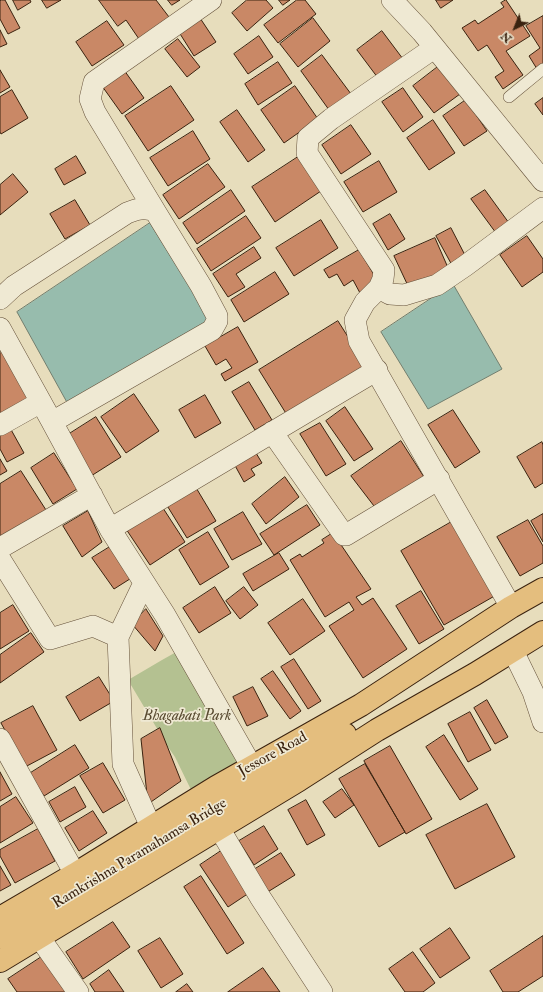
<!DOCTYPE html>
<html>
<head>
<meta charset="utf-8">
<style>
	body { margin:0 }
	#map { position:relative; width:543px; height:992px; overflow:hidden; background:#e7ddbc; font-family:"IM FELL Double Pica",serif }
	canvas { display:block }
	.north { position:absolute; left:495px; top:8px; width:40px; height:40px; -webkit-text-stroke:3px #efe9d3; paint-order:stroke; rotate:223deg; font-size:11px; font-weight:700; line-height:16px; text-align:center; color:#3a220f }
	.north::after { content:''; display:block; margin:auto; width:14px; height:18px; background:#3a220f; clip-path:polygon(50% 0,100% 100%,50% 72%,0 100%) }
</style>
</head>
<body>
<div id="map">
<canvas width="543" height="992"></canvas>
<div class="north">N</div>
</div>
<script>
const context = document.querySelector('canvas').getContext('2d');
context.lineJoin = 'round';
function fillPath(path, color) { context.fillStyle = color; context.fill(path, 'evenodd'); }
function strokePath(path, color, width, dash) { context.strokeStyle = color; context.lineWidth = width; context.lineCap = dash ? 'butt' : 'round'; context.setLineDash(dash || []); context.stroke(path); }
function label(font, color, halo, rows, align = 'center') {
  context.font = font + ' "IM FELL Double Pica",serif'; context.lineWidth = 3.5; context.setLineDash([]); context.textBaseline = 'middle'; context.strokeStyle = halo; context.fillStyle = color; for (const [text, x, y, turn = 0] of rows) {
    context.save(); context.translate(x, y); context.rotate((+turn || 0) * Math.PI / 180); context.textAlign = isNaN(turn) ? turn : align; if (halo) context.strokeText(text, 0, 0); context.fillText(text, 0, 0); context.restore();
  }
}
fillPath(new Path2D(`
	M178,651L247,770L196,800L175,757L168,747L128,680L162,660Z`), '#b4c191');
const water = new Path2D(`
	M150,223L212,322L69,406L17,312Z
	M453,284L502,369L428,409L381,332Z`);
fillPath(water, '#97bcad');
strokePath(water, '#727e6e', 1);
const building = new Path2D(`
	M2,0H5L20,28L8,34L0,19V1Z
	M13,0H30L31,2L18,10Z
	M42,0H61L47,8Z
	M99,0H156L169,17L139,39L126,20L118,26Z
	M168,0H180L172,5Z
	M247,0H266L273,8L247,31L232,13Z
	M279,0H290L283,5Z
	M297,0H305L316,14L278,43L264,25Z
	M436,0H453L441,8Z
	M506,0L530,36L506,51L523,75L503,89L495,77L504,71L487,45L478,51L462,28L475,20L478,24L504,7L501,3Z
	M198,15L216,42L194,56L177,29Z
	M543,16V65L537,69L529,56L540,48L526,26Z
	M313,18L330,41L298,67L280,44Z
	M107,21L124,45L92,66L76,42Z
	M0,30L7,44L0,47Z
	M382,31L403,59L378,78L357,50Z
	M259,36L273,57L248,74L234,54Z
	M178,39L200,67L187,77L165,49Z
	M322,55L354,98L332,114L301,71Z
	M278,62L292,83L258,105L245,84Z
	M439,66L460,94L434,113L413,86Z
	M0,70L10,87L0,93Z
	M124,70L144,98L122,114L102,86Z
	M171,86L194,120L148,151L125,116Z
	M295,86L318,119L284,143L261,110Z
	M403,88L423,117L403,132L382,102Z
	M12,90L28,118L1,134L0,132V97Z
	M543,98V115L535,104Z
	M466,100L487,131L464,146L443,116Z
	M237,110L265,150L248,162L220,122Z
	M433,120L455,153L429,170L407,138Z
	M351,125L371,154L341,174L322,145Z
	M193,131L210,159L168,186L150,158Z
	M76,156L86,173L64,185L55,169Z
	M298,157L321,191L275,222L252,187Z
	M379,161L397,192L363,212L344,182Z
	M208,164L225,187L179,219L163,195Z
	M13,174L28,192L0,215V185Z
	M231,190L245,211L197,244L183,223Z
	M485,190L509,223L496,233L471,199Z
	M75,200L90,225L65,239L50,214Z
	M390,214L405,239L388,250L373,224Z
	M246,216L261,238L211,271L197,249Z
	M321,220L338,248L294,276L276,248Z
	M451,228L467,259L453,267L436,236Z
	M527,236L543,259V272L522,287L500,255Z
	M435,238L449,270L409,288L394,256Z
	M254,247L261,258L236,274L245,287L228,297L213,274Z
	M359,250L379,283L360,293L353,280L344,286L337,274L329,278L324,270Z
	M275,272L289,294L244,322L231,300Z
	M338,321L367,367L287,415L259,370Z
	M238,327L258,362L225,381L221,374L232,368L226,359L216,365L205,346Z
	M2,351L30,398L0,417V353Z
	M249,382L272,420L255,430L232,392Z
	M134,394L159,431L126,453L101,417Z
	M205,395L221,423L195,438L179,410Z
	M345,407L373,449L354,461L326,421Z
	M453,410L480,452L455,468L428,425Z
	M96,417L121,457L91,476L66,436Z
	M320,423L346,464L326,476L300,434Z
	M9,426L24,453L7,462L0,449V431Z
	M401,441L424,477L374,506L351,476Z
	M542,442L543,445V483L535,488L517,457Z
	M253,448L262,463L251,469L255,475L244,482L232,460Z
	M54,453L77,489L53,504L31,468Z
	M0,459L7,471L0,475Z
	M21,471L46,510L0,540V484Z
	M285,477L299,497L266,524L252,504Z
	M192,481L216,521L187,538L163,499Z
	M161,505L185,542L150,565L126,529Z
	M307,505L320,525L274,555L260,534Z
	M88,511L102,542L82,557L63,526Z
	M243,512L262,544L232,560L214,529Z
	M543,514V542L531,521Z
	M455,520L498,594L444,625L401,551Z
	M528,520L543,546V563L520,576L497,537Z
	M208,532L229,567L200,585L179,550Z
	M333,533L371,589L356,597L362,605L373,598L407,649L363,678L329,626L354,610L349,602L325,617L290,560L300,554L302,557L324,543L322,540Z
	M113,545L133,577L114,589L92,558Z
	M279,553L289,569L253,591L243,574Z
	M215,587L231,613L199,633L183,608Z
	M244,587L258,605L240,619L226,601Z
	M421,591L444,629L419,644L396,606Z
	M303,599L325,631L290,655L268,623Z
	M13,605L29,631L0,649V613Z
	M146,609L163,636L155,651L132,624Z
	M31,633L44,652L0,683V655Z
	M294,659L321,701L308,709L281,667Z
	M273,671L301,711L290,719L261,679Z
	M99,677L114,701L80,721L66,697Z
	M253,687L268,716L247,726L233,697Z
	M487,700L508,737L495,744L474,708Z
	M33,706L57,750L25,767L1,723Z
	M470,712L491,750L468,762L448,724Z
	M160,728L181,781L148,804L141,739Z
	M444,735L478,789L460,800L426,747Z
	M75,745L89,768L44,796L29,774Z
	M390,746L432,819L406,834L364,761Z
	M103,763L125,800L103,813L80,776Z
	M365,764L405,832L379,847L339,779Z
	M0,772L12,794L0,801Z
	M75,787L86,807L60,822L49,802Z
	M342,789L354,805L335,818L323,802Z
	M16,797L33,823L0,843V807Z
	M306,800L325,835L307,845L288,810Z
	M487,804L515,857L455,889L426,835Z
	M93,811L107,833L79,851L65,828Z
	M264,826L278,849L254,865L239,841Z
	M38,829L55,861L15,883L0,856V850Z
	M221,851L249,893L228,907L200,865Z
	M281,853L295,875L266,893L252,871Z
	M0,866L11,885L0,891Z
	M201,876L244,943L227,954L184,887Z
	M113,922L130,947L83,979L66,952Z
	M450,928L470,958L440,978L420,949Z
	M543,936V976L518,992H503L490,971Z
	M160,938L183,974L161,988L138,951Z
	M413,952L435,983L423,992H405L389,969Z
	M43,956L67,992H17L8,979Z
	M263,968L280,992H228Z
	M109,970L124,992H95L90,984Z
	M187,984L193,992H176Z`);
fillPath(building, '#c98866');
strokePath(building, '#3a220f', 1);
const lane = new Path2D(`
	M509,97L543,69`);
const street = new Path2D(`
	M392,0L422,32L543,181
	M434,48L331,119L308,138L307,153L384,270L383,279L379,288L365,302L355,320L359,341L511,607
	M155,211L95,112L90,99L94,82L211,0
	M379,288L390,294L404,295L437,285L465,266L543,208
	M0,299L14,286L127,213C137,209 144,207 155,211L201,286L217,316V321L212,330L52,422L0,328
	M52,422L110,529L165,615L252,767
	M0,425L41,402
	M272,432L344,535H346L439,479
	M110,529L377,370
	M0,548L92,495
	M0,559L50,639L93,626L118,637
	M144,583L118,637L123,764L151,827
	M513,651L533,692L543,722
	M0,739L75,874
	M219,828L260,897L322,992
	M39,937L78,992`);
const primary = new Path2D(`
	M0,918L75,874L216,787L361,705L511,607L543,589
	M0,937L233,798L345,734
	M0,961L299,780L377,730L475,674L543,632`);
strokePath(lane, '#65513a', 12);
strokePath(street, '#65513a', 22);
strokePath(primary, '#3a220f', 24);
strokePath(lane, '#efe9d3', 11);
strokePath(street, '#efe9d3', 21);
strokePath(primary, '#e4be7e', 22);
label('italic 15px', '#584a30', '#efe9d3', [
	["Bhagabati Park",187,717]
]);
label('15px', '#3a220f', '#efe9d3', [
	["Jessore Road",273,755,-29],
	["Ramkrishna Paramahamsa Bridge",140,854,-31]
]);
</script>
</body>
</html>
